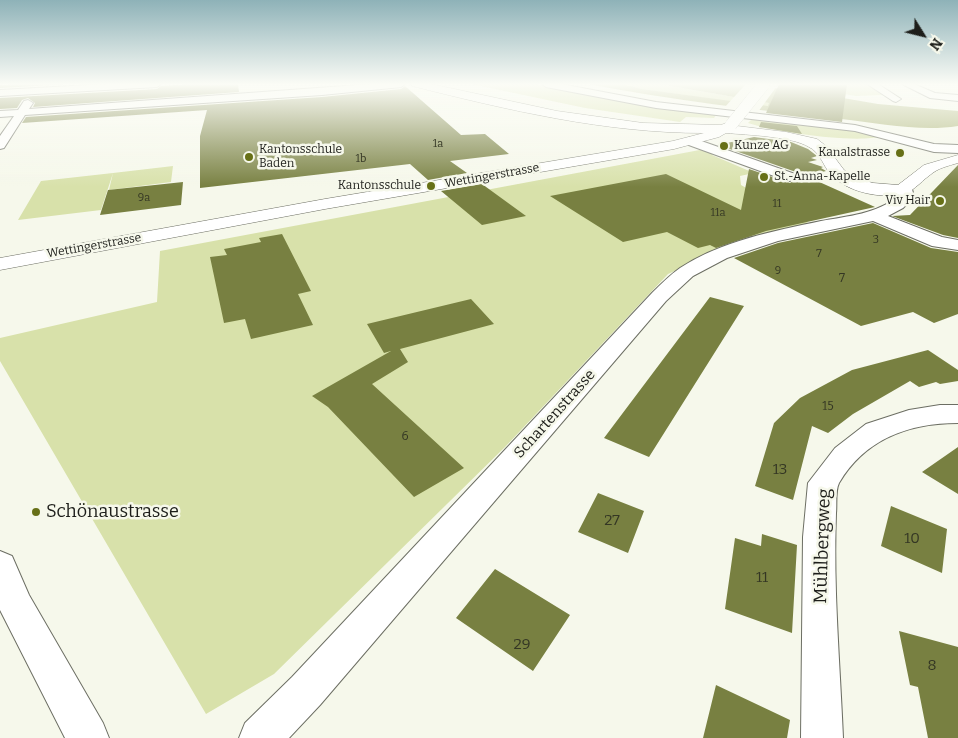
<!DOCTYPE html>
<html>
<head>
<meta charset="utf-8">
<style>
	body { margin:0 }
	#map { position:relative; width:958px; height:738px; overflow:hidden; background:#f6f8eb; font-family:Bitter,serif }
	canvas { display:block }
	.north { position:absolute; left:898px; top:10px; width:50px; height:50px; -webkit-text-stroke:4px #f6f8eb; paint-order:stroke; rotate:126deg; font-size:14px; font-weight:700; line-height:20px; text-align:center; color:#1d1e1a }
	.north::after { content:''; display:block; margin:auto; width:18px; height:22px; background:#1d1e1a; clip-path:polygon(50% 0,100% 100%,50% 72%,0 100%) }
</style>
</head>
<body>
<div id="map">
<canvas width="958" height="738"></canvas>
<div class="north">N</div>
</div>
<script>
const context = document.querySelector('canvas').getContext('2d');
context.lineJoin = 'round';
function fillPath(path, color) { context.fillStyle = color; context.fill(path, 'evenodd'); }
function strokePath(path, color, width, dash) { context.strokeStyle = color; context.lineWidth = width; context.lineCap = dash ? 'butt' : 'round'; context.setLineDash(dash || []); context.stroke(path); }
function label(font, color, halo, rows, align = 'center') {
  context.font = font + ' Bitter,serif'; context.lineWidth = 5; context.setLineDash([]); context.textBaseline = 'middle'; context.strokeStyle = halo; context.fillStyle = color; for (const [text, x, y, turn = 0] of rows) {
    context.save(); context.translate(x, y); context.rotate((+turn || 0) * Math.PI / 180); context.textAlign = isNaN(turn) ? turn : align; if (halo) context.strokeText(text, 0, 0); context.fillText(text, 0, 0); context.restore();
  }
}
fillPath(new Path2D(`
	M471,84H534L719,111L714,118L686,117L680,122L585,108Z
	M623,84H659L770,103L768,107L642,89Z
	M784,84H870L884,95L856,96Z
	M752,119L834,126L883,136C856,144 776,132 748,123Z
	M705,149L713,153L712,155L754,173L740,176L741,185L810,224L735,243L668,274L505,447L274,674L206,714L0,361V338L157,302L160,251Z
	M173,166L171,182L109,190L113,173Z
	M113,173L101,210L18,220L41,181Z`), '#d8e1aa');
fillPath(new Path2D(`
	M588,84H623L642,89L768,106L769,103L659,84H743L814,93L878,104L958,111V126C920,132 879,123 841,119C756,110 671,100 588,84Z`), '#a7b070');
fillPath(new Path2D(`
	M746,84L777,86L758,112L724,108Z`), '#f6f8eb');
fillPath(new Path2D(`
	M19,84H71L0,88V85Z
	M190,84H238L239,92L33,107L35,103L28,98L22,100L17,108L0,109V98L157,89L161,86Z
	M779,84H847L842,122L766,113Z
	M405,86L461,135L485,134L509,154L450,161L467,173L428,180L410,164L200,188V136L207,110L22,123L26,117L322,97L401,89Z
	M761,122L797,126L802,134L759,127Z
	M754,137L791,142L808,149L817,156L811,158L817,160L808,162L823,167L821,168L826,171L806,176L875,207L766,231L716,248L710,245L698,248L667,232L623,242L550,196L666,174L741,210L749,169L790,183L799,177L796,172L718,145Z
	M958,165V238L943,235L892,216L910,215Z
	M183,182L181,205L100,215L108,190Z
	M482,184L526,216L482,225L441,191Z
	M873,223L931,248L958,252V314L934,323L913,312L861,326L734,258L778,243Z
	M282,234L311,291L298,294L313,325L251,339L245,319L224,323L210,257L227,255L224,249L261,242L259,238Z
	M710,297L744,306L649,457L604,438Z
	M471,299L494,324L400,349L408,362L372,384L464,468L414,497L328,407L312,396L391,351L384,353L367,324Z
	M928,350L958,370V381L940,384L936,382L919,387L910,381L853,414L828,433L812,426L793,500L755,486L774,423L800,398L852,370Z
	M958,447V494L922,472Z
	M598,493L644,511L628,553L578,532Z
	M891,506L947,529L942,573L881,546Z
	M762,534L797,545L792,633L725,609L735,538L761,546Z
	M495,569L570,615L533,671L456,618Z
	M899,631L958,647V738H928L918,687L910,685Z
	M716,685L790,720L787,738H703Z`), '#788041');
const street = new Path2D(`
	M107,84H161L157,87L0,96V90Z
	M372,84H405L401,87L322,95L25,115L4,148L0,149V136L14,116L0,117V111L18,110L24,101L28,100L33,103L29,109Z
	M542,84H561L656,102L855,125L934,144L958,145V153L934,152L855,131L656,108L546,87Z
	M867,84H878L901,99L896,102L893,101Z
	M902,84H914L935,93L958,95V101L930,98Z
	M690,137L795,174L797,177L790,181L785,180L686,144L684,141Z
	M906,184L911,185L914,197L903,208L888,216L942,237L958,240V250L932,246L873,221L778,241L727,258L693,276L666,301L320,705L289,738H239L245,723L292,677L652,293C661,284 670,275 680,268C721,241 774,231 821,221C849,216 876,214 899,196V188L901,185Z
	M940,405H958V423C909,423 865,439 839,483C835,491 837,505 836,513C833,587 840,664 843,738H801L803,537L808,483L835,448L866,424L909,410Z
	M0,551L12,556L29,595L103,723L109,738H65L0,610Z`);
const secondary = new Path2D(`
	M411,84H431L557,111L643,123L721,125L731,121L736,122L737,126L786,132L817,139L826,146L844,170L855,178L873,183L898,185L924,165L958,155V163C948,166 938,168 930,175C919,183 913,193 898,195C874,198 842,190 828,171C822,162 819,152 809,147C791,136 748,135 726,133L719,137L674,149L325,209L0,270V258L325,199L673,141L704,133C605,133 508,110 412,86Z`);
strokePath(street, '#6c6e63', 2);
strokePath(secondary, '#6c6e63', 1);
fillPath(street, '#fff');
fillPath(secondary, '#fff');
const secondaryBridge = new Path2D(`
	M731,125L764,84`);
strokePath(secondaryBridge, '#6c6e63', 12, []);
strokePath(secondaryBridge, '#fff', 12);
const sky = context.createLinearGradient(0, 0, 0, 187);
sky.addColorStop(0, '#8eb2b8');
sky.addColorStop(0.45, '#fbfcf6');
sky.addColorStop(1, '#fbfcf600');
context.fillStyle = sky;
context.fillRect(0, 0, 958, 187);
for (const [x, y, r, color] of [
	[724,146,5,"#677017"],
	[900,153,5,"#677017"],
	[249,157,5,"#677017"],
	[764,177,5,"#677017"],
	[431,186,5,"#677017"],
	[940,201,5,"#677017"],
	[36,512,5,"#677017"]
]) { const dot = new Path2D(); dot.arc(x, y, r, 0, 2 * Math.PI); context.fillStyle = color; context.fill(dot); strokePath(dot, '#f6f8eb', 2); }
label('11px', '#343624', null, [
	["1a",438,144],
	["1b",361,159],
	["9a",144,198],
	["11",777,204],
	["11a",718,213],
	["3",876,240],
	["7",819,254],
	["9",778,271]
]);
label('12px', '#1d1e1a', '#f6f8eb', [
	["Kunze AG",734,146],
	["Kantonsschule",259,150],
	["Baden",259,164],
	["Kanalstrasse",890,153,"right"],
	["St.-Anna-Kapelle",774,177],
	["Kantonsschule",421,186,"right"],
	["Viv Hair",930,201,"right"]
], 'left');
label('12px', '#1d1e1a', '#f6f8eb', [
	["Wettingerstrasse",492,176,-10],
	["Wettingerstrasse",94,246,-10]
]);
label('12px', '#343624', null, [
	["7",842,279],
	["15",828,407],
	["6",405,437]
]);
label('15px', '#1d1e1a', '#f6f8eb', [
	["Schartenstrasse",555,414,-48]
]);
label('15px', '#343624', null, [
	["13",780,470],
	["27",612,521],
	["10",912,539],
	["11",762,578],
	["29",522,645],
	["8",932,666]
]);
label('18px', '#1d1e1a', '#f6f8eb', [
	["Schönaustrasse",46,512]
], 'left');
label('18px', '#1d1e1a', '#f6f8eb', [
	["Mühlbergweg",823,546,-88]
]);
</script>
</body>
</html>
